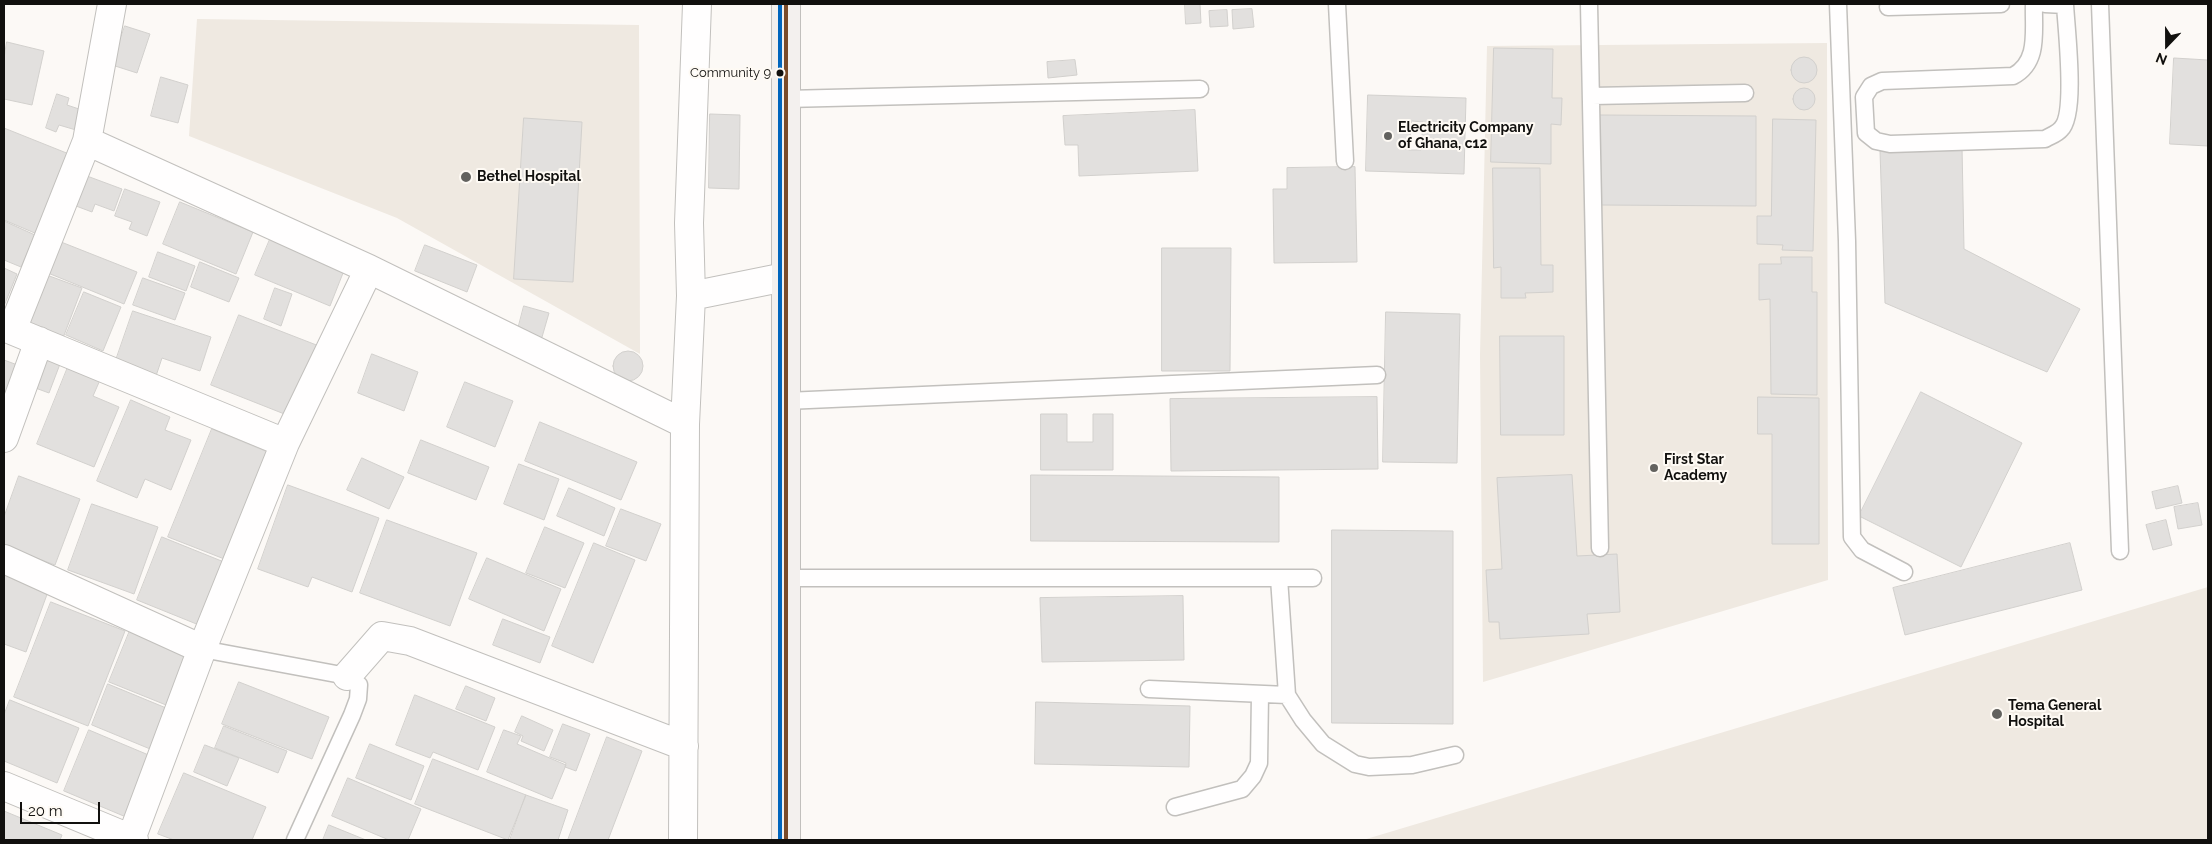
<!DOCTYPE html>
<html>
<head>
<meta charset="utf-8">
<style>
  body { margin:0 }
  #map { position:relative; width:2212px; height:844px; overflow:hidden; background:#fcf9f6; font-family:Raleway,sans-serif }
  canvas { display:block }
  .frame { position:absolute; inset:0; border:5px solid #11100e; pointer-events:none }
  .north { position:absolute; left:2142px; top:20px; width:50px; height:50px; -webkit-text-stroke:4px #fefaf4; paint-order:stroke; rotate:202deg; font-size:14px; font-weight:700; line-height:20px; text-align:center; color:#11100e }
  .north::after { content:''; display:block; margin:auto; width:18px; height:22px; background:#11100e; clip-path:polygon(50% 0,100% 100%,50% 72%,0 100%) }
  .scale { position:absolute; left:20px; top:802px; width:80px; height:22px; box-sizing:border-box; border:2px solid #11100e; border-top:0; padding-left:6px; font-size:15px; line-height:18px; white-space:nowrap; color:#11100e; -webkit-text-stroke:4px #fefaf4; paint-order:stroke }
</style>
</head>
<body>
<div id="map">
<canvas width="2212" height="844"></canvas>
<div class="frame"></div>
<div class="north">N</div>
<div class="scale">20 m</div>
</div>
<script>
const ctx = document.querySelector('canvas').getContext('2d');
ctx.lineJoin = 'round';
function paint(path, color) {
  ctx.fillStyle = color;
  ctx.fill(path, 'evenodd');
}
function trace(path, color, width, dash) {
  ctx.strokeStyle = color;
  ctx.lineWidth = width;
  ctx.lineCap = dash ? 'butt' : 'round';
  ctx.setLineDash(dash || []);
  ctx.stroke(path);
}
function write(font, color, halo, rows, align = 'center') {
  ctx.font = font + ' Raleway,sans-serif';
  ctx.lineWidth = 4;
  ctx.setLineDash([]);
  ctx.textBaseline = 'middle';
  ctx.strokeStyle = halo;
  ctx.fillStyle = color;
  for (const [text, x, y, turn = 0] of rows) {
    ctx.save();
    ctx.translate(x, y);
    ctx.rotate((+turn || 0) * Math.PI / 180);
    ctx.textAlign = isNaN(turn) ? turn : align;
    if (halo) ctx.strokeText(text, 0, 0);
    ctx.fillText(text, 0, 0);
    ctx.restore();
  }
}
const built = new Path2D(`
  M 197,19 L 639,25 L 640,354 L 397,218 L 189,136 Z
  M 1827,43 L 1828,580 L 1483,682 L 1480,355 L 1487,46 Z
  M 2208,587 L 2208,840 L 1363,840 Z`);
const building = new Path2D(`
  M 1185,4 L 1200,4 L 1201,23 L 1186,24 Z
  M 1252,9 L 1254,27 L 1233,29 L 1232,10 Z
  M 1227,10 L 1228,26 L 1210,27 L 1209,11 Z
  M 125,26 L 150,34 L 137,73 L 112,65 Z
  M 7,42 L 44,51 L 32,105 L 4,99 L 4,58 Z
  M 1494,48 L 1553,49 L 1552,98 L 1562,98 L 1561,125 L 1551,124 L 1551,164 L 1491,162 Z
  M1791 70a13 13 0 1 1 26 0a13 13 0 1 1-26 0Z
  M 2174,58 L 2208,60 L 2208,146 L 2170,144 Z
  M 1075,60 L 1077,75 L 1048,78 L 1047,62 Z
  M 161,77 L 188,85 L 178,123 L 151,116 Z
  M1793 99a11 11 0 1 1 22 0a11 11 0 1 1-22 0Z
  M 57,94 L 69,98 L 67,105 L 82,110 L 76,130 L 59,125 L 56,132 L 46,128 Z
  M 1368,95 L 1466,98 L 1464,174 L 1366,171 ZM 1412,121 L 1423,122 L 1421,150 L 1409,150 Z
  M 1195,110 L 1198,171 L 1079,176 L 1078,145 L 1065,145 L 1063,116 Z
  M 710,114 L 740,115 L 739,189 L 709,188 Z
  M 1599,115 L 1756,116 L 1756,206 L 1599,205 Z
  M 524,118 L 582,122 L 573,282 L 514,279 Z
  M 1773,119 L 1816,120 L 1813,251 L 1782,250 L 1783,245 L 1757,244 L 1757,216 L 1771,216 Z
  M 4,128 L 69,154 L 37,234 L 4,220 Z
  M 1962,146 L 1964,249 L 2080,309 L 2047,372 L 1885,303 L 1880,151 Z
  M 1355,167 L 1357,262 L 1274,263 L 1273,189 L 1287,189 L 1287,168 Z
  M 1493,168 L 1540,168 L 1541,265 L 1553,265 L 1553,292 L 1525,293 L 1526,298 L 1501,298 L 1501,267 L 1494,268 Z
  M 87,176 L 122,189 L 114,211 L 95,204 L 92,212 L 76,206 Z
  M 125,189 L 160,202 L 147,236 L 129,229 L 132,222 L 115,216 Z
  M 180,202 L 253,232 L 236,274 L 163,244 Z
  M 4,221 L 35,235 L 21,267 L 4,260 Z
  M 271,237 L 345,268 L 330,306 L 255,275 Z
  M 56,240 L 137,272 L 124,304 L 43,271 Z
  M 425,245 L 477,265 L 467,292 L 415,271 Z
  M 1162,248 L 1231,248 L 1230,371 L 1162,371 Z
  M 158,252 L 195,266 L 186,291 L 149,277 Z
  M 1781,257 L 1812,257 L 1812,292 L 1817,292 L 1817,395 L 1771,394 L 1770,299 L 1759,300 L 1759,264 L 1781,264 Z
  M 200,262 L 239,278 L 229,302 L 191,287 Z
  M 4,268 L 17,274 L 4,306 Z
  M 44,274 L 82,288 L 63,338 L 26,324 Z
  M 143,278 L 185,293 L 175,320 L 133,305 Z
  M 275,288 L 292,294 L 281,326 L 264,319 Z
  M 84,292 L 121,307 L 103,351 L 66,335 Z
  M 524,306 L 549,313 L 540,344 L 516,337 Z
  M 133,311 L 211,337 L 200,371 L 162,358 L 156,376 L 115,363 Z
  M 1386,312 L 1460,314 L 1457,463 L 1383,462 Z
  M 239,315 L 319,346 L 292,417 L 211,385 Z
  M 1500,336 L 1564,336 L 1564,435 L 1501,435 Z
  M613 366a15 15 0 1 1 30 0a15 15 0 1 1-30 0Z
  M 372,354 L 418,372 L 404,411 L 358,393 Z
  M 41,357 L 60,364 L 49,393 L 30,386 Z
  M 4,360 L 23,367 L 4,406 Z
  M 68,367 L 100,380 L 93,396 L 119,407 L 94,467 L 37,444 Z
  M 465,382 L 513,401 L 495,447 L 447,427 Z
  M 1921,392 L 2022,443 L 1961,567 L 1859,516 Z
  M 1377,397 L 1378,469 L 1171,471 L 1170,399 Z
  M 1758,397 L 1819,398 L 1819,544 L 1772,544 L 1772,434 L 1758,434 Z
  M 131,400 L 170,417 L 165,430 L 191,440 L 171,490 L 145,479 L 137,498 L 97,481 Z
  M 1041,414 L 1067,414 L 1067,442 L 1093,442 L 1093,414 L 1113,414 L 1113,470 L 1041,470 Z
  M 540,422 L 637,462 L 621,500 L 525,461 Z
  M 212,429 L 275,455 L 232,562 L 168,537 Z
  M 421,440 L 489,467 L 476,500 L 408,473 Z
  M 362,458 L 404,477 L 389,509 L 347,490 Z
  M 519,464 L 559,479 L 544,520 L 504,504 Z
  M 1031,475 L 1279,477 L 1279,542 L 1031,541 Z
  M 1572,475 L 1577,556 L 1617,554 L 1620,612 L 1587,614 L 1589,634 L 1500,639 L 1499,622 L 1489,622 L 1486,570 L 1502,569 L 1497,478 Z
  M 19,476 L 80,499 L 55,565 L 4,546 L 4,517 Z
  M 288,485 L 379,518 L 352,592 L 312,577 L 308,587 L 258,569 Z
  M 2178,486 L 2182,503 L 2156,509 L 2152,492 Z
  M 569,488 L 615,508 L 604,536 L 557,516 Z
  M 2198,503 L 2202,525 L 2178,529 L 2174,507 Z
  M 92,504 L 158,527 L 134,594 L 68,570 Z
  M 621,509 L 661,524 L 646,561 L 606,546 Z
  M 387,520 L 477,553 L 450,626 L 360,593 Z
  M 2166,520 L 2172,545 L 2153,550 L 2146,525 Z
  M 545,527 L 584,543 L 565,588 L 526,573 Z
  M 1332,530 L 1453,531 L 1453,724 L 1332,723 Z
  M 162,537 L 224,562 L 199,625 L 137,600 Z
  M 594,543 L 635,560 L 593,663 L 552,646 Z
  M 2070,543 L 2082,590 L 1905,635 L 1893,588 Z
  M 487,558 L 561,589 L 544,631 L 469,599 Z
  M 4,573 L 49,589 L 26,652 L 4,644 Z
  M 1183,596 L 1184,660 L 1042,662 L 1040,598 Z
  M 51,602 L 125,631 L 88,726 L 14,697 Z
  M 503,619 L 550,637 L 540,663 L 493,645 Z
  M 131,628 L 193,653 L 171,707 L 109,682 Z
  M 239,682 L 329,717 L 312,759 L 222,724 Z
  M 108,684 L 171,710 L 155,751 L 92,725 Z
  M 466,686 L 495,698 L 486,721 L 456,709 Z
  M 415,695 L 495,727 L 478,770 L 433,752 L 430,758 L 396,745 Z
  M 10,700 L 79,728 L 57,783 L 4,761 L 4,715 Z
  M 1036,702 L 1190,706 L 1189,767 L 1035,764 Z
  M 522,716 L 553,730 L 544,751 L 521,741 L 523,736 L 515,732 Z
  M 563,724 L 590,734 L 576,771 L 565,767 L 566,763 L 550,757 Z
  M 224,726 L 287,751 L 278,773 L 215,748 Z
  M 89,730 L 151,756 L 126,817 L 64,791 Z
  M 504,730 L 521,736 L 517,744 L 566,765 L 552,799 L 487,772 Z
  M 607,737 L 642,751 L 608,840 L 568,840 Z
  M 370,744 L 424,766 L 411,800 L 356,778 Z
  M 205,745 L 239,758 L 227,786 L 194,772 Z
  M 433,759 L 526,795 L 508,840 L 415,804 Z
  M 184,773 L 266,807 L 252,840 L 174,840 L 158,834 Z
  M 348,778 L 421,809 L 408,840 L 389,840 L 332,816 Z
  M 526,795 L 568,810 L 558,840 L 510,840 Z
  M 4,811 L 62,835 L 60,840 L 4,840 Z
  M 329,825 L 366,840 L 323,840 Z`);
const service = new Path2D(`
  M 1337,4 L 1345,161
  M 1589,4 L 1600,548
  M 1838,4 L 1847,241 L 1852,537 L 1862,550 L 1904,572
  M 2034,4 C 2033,30 2040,62 2013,76 L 1882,81 L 1871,86 L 1864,97 L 1866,133 L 1876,141 L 1890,144 L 2045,139 C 2050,136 2057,134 2061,129 C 2077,114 2066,27 2065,4
  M 2045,4 L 2065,5
  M 2100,4 L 2120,551
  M 1888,7 L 2001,4
  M 1592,96 L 1745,93
  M 786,99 L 1200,89
  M 786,401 L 1377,375
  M 786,578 L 1313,578
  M 1279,578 L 1287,695 L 1303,720 L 1323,744 L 1355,764 L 1369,767 L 1412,765 L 1455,755
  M 202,649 L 347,676 L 359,685 L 358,699 L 352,715 L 295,840
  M 1149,689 L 1287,695
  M 1175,807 L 1242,789 L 1253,776 L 1259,763 L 1260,694`);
const minor = new Path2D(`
  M 87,141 L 369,269 L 685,424
  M 691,296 L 689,223 L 697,4
  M 4,327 L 285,443
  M 12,330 L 87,141 L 112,4
  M 4,438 L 39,341
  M 4,559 L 202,649
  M 347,676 L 382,636 L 410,641 L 684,746
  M 4,786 L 134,840
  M 131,839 L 202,649 L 285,443 L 369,269
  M 683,840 L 685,424 L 691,296 L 785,277`);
const secondary = new Path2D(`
  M 786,4 L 786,840`);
const bus1 = new Path2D(`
  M 786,4 L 786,840`);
const bus2 = new Path2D(`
  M 780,4 L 780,840`);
const markers = [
  [780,73,4.5,"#11100e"],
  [1388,136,5,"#63625f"],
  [466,177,6,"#63625f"],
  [1654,468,5,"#63625f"],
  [1997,714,6,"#63625f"]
];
const busNames = [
  ["Community 9",771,73]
];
const poiNames = [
  ["Electricity Company",1398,128],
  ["of Ghana, c12",1398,144],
  ["Bethel Hospital",477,177],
  ["First Star",1664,460],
  ["Academy",1664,476],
  ["Tema General",2008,706],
  ["Hospital",2008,722]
];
paint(built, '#efe9e1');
paint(building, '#e2e0de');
trace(building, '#d2d0cd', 1);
trace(service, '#c2c0bd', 19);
trace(minor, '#c2c0bd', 30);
trace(secondary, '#c2c0bd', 30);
trace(service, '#fffefe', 16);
trace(minor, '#fffefe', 28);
trace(secondary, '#f3f0ee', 28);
trace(bus1, '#7a4b2a', 4);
trace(bus2, '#0065bd', 4);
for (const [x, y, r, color] of markers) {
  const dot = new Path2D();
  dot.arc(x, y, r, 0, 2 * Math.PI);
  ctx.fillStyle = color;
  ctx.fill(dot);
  trace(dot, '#fefaf4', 2);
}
write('13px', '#11100e', '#fefaf4', busNames, 'right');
write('bold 14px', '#11100e', '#fefaf4', poiNames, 'left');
</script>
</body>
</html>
